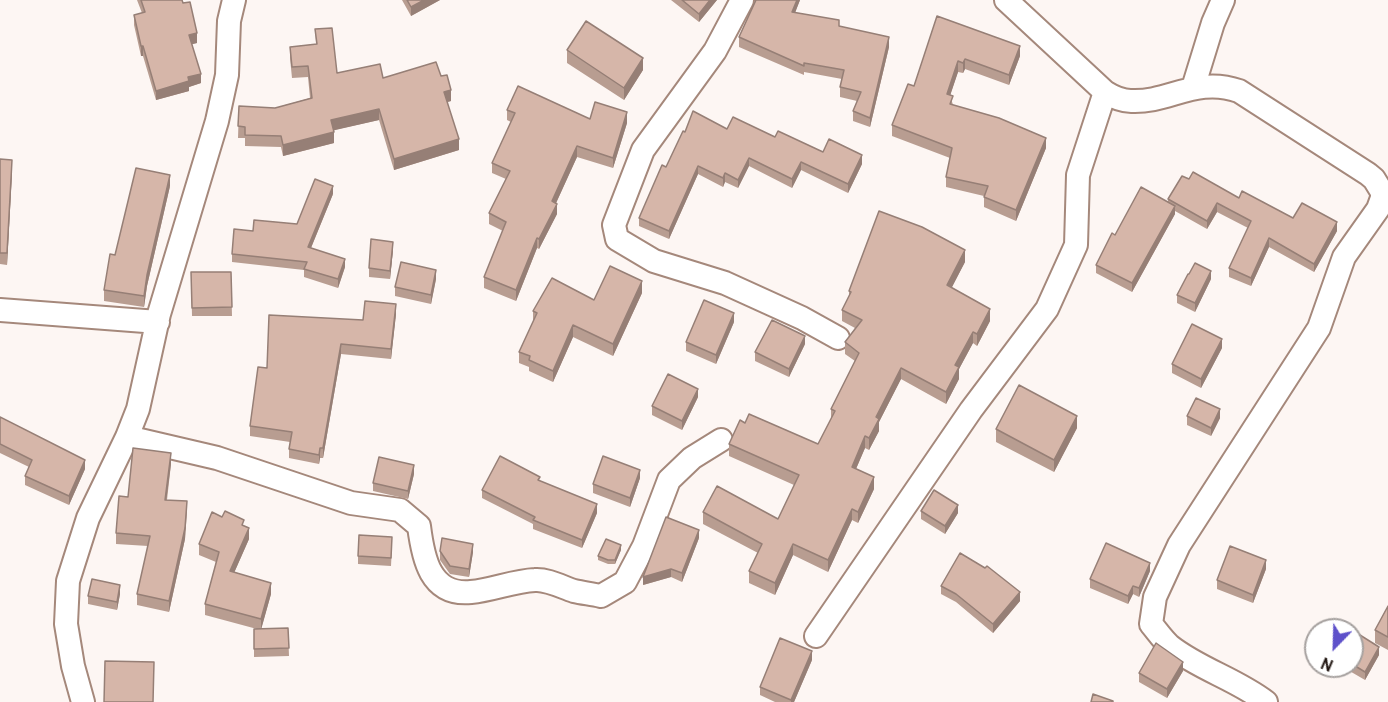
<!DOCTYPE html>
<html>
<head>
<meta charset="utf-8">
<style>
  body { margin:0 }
  #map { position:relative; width:1388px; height:702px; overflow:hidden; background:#fdf6f3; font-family:Overpass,sans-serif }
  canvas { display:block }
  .north { position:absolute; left:1304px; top:618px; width:60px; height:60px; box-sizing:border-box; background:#fff; border:2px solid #a6a19f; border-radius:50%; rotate:203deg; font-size:16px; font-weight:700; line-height:24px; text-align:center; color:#201510 }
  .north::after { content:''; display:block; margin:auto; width:21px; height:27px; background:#5e51ca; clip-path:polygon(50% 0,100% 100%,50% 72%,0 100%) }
</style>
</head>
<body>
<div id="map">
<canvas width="1388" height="702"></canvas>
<div class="north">N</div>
</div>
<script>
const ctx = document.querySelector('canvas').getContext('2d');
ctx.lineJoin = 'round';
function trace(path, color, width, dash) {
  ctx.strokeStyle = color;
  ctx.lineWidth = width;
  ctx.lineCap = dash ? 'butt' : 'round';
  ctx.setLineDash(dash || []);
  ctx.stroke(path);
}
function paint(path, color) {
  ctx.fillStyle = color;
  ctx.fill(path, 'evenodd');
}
const street = new Path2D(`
  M 742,0 L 715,51 L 643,150 L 614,225 L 617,239 L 654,261 L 725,283 L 802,318 L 838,338
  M 1006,0 L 1105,92 C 1113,97 1121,101 1131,101 C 1169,103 1196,76 1239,91 L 1368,174 L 1374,179 L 1382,192 L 1382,198 L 1378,209 L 1344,257 L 1319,328 L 1179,545 L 1155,597 L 1151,624 C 1157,631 1163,640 1170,646 C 1199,669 1236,679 1266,702
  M 1193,88 L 1213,23 L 1223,0
  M 0,310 L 158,322
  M 127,437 L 217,458 L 351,503 L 400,510 L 419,526 C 423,558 430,596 471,592 C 493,590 513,581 535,580 C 547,579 562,587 574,591 C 583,593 592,594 601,596 L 625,582 L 644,546 L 669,480 L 692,458 L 721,440
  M 816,636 L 971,410 L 1047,309 L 1076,245 L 1078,175 L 1105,92
  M 83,702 L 73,666 L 66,624 L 68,581 L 88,518 L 127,437 L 138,409 L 159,314 L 217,121 L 227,75 L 229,21 L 234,0`);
const wall = new Path2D(`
  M 137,0 L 182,0 L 197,43 L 192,44 L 201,83 L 189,87 L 189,91 L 156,100 L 143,56 L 141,56 L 134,25 L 134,15 L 142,13 Z
  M 402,0 L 440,0 L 411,16 Z
  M 671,0 L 717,0 L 699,22 Z
  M 756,0 L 800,0 L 795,12 L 839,26 L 889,47 L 870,127 L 853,121 L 853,111 L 857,101 L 840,97 L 840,87 L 842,79 L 804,72 L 804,75 L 739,47 L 739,37 Z
  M 937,16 L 1020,56 L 1009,85 L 965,69 L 963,73 L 958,72 L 950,95 L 953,105 L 1046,148 L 1016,221 L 984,207 L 984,196 L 946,187 L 946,177 L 950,158 L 892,136 L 892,125 L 914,86 Z
  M 315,29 L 337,73 L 383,78 L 441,76 L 451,101 L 447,102 L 459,150 L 394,170 L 379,120 L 334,130 L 334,143 L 283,156 L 281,147 L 245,146 L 245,138 L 238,138 L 239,106 L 275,108 L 310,98 L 308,77 L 292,78 L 290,58 L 290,47 L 316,44 Z
  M 567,50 L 643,70 L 624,100 L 567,63 Z
  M 507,110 L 627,123 L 613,168 L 577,157 L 556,203 L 557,214 L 539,249 L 537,248 L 516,301 L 484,288 L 484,277 L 503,231 L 489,224 L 489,213 L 506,179 L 492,173 L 492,163 L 511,122 L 507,120 Z
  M 727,129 L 775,137 L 862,164 L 848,193 L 801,170 L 792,188 L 749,166 L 738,188 L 725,182 L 723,187 L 698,174 L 669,239 L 639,226 L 639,218 L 666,167 Z
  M 0,159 L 12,172 L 7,265 L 0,264 Z
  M 1189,179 L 1293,218 L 1337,231 L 1314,272 L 1269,247 L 1251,286 L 1229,277 L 1229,268 L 1248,228 L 1217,212 L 1207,229 L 1175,211 L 1175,214 L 1132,292 L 1096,273 L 1096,265 L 1115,235 L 1168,202 L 1168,199 Z
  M 170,186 L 147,286 L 144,307 L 104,301 L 104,290 L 115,255 Z
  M 333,194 L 311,248 L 345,267 L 338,288 L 304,277 L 304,270 L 232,262 L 232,254 L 253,231 L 297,224 Z
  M 393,250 L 390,279 L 369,277 L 369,268 Z
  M 965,262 L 951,288 L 990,321 L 977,346 L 973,343 L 959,369 L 959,379 L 946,404 L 901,379 L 879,422 L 879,431 L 869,450 L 865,448 L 856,469 L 874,489 L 858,523 L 852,520 L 828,572 L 793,555 L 775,595 L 749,583 L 749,571 L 758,553 L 703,524 L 703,512 L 778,519 L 794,485 L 729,456 L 729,444 L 745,423 L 818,444 L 831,419 L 831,409 L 855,361 L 845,354 L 845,342 L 855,328 L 842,321 L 842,310 L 849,296 L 849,291 Z
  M 191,272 L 231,272 L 232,316 L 192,316 Z
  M 436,279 L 431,304 L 395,296 L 395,287 Z
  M 1211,279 L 1195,312 L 1177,303 L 1177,295 Z
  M 642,293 L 613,356 L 573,337 L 553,382 L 529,371 L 529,367 L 519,363 L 519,352 L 533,322 L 533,311 L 594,300 Z
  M 396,314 L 391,359 L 341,354 L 323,458 L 320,458 L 319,464 L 289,458 L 289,449 L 290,442 L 250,436 L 250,426 L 267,368 L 363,320 Z
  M 734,322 L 716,364 L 686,351 L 686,342 Z
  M 805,344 L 789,377 L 755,361 L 755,352 Z
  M 1222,348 L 1201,388 L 1172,373 L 1172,364 Z
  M 698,397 L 682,430 L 652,415 L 652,406 Z
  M 1187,416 L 1220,418 L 1211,436 L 1187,425 Z
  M 0,417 L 85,469 L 69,505 L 25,485 L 25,476 L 29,467 L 0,453 Z
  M 1077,428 L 1054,472 L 996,442 L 996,429 Z
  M 171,464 L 167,500 L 187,512 L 185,539 L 169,612 L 137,605 L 137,594 L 148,546 L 116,544 L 116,533 L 128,497 Z
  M 414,474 L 408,499 L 373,491 L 373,483 Z
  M 640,478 L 630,507 L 593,493 L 593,484 Z
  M 540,481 L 597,513 L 582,548 L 533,529 L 533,524 L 482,498 L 482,490 Z
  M 921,511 L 958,513 L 945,534 L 921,519 Z
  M 244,526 L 249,539 L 234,573 L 271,594 L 261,629 L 288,628 L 289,656 L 254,657 L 254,629 L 257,629 L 205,615 L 205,604 L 216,562 L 199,555 L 199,544 Z
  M 699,538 L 682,582 L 671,577 L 643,585 Z
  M 392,546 L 391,566 L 358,564 L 358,556 Z
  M 621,550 L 615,564 L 608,564 L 598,560 L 598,556 Z
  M 440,551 L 473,552 L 469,577 L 450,574 L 440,560 Z
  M 1266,569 L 1253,603 L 1217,589 L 1217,580 Z
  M 1150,571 L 1139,597 L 1133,594 L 1128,604 L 1090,588 L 1090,579 Z
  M 941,586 L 1020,601 L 993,633 L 956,602 L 941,594 Z
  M 120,594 L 117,610 L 88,604 L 88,596 Z
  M 1388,606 L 1388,650 L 1375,643 L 1375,630 Z
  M 1352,630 L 1379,655 L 1365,680 L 1341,666 L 1352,666 Z
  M 812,660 L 794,702 L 775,702 L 760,695 L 760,687 Z
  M 1183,671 L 1167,698 L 1139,682 L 1139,673 Z`);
const shadedWall = new Path2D(`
  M 424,0 L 440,0 L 411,16 L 411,7 Z
  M 710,0 L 717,0 L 699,22 L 699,14 Z
  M 797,0 L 800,0 L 792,21 L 792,12 Z
  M 197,33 L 197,43 L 189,45 L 189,35 Z
  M 889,37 L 889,47 L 870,127 L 870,118 Z
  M 141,46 L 143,46 L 143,56 L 141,56 Z
  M 1020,46 L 1020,56 L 1009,85 L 1009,75 Z
  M 643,58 L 643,70 L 624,100 L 624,88 Z
  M 965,59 L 965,69 L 963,73 L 963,63 Z
  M 958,61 L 958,72 L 947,105 L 947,94 Z
  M 201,74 L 201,83 L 189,87 L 189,91 L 156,100 L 156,91 L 188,77 Z
  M 451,90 L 451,101 L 444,103 L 444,92 Z
  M 379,109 L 379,120 L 331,131 L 331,120 Z
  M 627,112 L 627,123 L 613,168 L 613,158 Z
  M 334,132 L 334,143 L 283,156 L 283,145 Z
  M 1046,138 L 1046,148 L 1016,221 L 1016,210 Z
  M 459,139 L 459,150 L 394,170 L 394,159 Z
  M 577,146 L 577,157 L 552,212 L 552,201 Z
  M 862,155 L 862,164 L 848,193 L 848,184 Z
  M 749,158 L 749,166 L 738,188 L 738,180 Z
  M 12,160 L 12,172 L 7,265 L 7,253 Z
  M 801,162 L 801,170 L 792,188 L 792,179 Z
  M 698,166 L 698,174 L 669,239 L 669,231 Z
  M 725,173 L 725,182 L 723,187 L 723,178 Z
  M 170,175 L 170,186 L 147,286 L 144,307 L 144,296 L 147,275 Z
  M 333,186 L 333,194 L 308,255 L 308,247 Z
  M 1217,203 L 1217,212 L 1207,229 L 1207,221 Z
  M 557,204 L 557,214 L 539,249 L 539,239 Z
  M 1175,206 L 1175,214 L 1132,292 L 1132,283 Z
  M 1337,222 L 1337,231 L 1314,272 L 1314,264 Z
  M 537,238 L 537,248 L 516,301 L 516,290 Z
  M 1269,238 L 1269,247 L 1251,286 L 1251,278 Z
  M 393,242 L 393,250 L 390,279 L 390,271 Z
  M 965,250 L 965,262 L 947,297 L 947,285 Z
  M 345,259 L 345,267 L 338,288 L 338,279 Z
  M 436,270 L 436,279 L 431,304 L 431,295 Z
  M 1211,271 L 1211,279 L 1195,312 L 1195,303 Z
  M 642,281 L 642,293 L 613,356 L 613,344 Z
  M 396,304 L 396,314 L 391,359 L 391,349 Z
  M 990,309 L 990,321 L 977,346 L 977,334 Z
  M 734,313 L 734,322 L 716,364 L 716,355 Z
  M 573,325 L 573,337 L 553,382 L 553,371 Z
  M 973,332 L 973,343 L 959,369 L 959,379 L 946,404 L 946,392 L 955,365 Z
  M 805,336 L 805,344 L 789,377 L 789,369 Z
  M 1222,339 L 1222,348 L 1201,388 L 1201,379 Z
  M 341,344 L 341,354 L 323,458 L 323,448 Z
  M 901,368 L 901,379 L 879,422 L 879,431 L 869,450 L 869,438 L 876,417 Z
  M 698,389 L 698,397 L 682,430 L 682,421 Z
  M 1220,409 L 1220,418 L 1211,436 L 1211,428 Z
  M 1077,416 L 1077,428 L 1054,472 L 1054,460 Z
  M 865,436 L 865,448 L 852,478 L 852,467 Z
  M 320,448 L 320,458 L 319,464 L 319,455 Z
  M 171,453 L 171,464 L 165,510 L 165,500 Z
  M 85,460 L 85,469 L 69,505 L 69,496 Z
  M 414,465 L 414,474 L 408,499 L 408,491 Z
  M 640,470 L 640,478 L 630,507 L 630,498 Z
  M 874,477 L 874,489 L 858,523 L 858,512 Z
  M 187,501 L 185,539 L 169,612 L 169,601 Z
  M 597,504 L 597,513 L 582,548 L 582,540 Z
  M 958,505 L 958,513 L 945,534 L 945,526 Z
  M 852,509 L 852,520 L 828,572 L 828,560 Z
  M 249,528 L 249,539 L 230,582 L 230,571 Z
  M 699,530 L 699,538 L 682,582 L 682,573 Z
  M 473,544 L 473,552 L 469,577 L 469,569 Z
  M 793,544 L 793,555 L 775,595 L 775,583 Z
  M 621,545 L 621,550 L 615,564 L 615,560 Z
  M 1266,560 L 1266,569 L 1253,603 L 1253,595 Z
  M 1150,563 L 1150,571 L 1139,597 L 1139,588 Z
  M 671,569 L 671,577 L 643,585 L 643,577 Z
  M 271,583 L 271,594 L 261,630 L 261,619 Z
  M 120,585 L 120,594 L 117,610 L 117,602 Z
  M 1133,586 L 1133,594 L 1128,604 L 1128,596 Z
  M 1020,592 L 1020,601 L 993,633 L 993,624 Z
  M 1379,647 L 1379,655 L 1365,680 L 1365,672 Z
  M 812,651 L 812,660 L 794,702 L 791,702 L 791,700 Z
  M 1183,662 L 1183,671 L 1167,698 L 1167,689 Z`);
const building = new Path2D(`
  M 141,0 L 182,0 L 183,3 L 190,2 L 197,33 L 189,35 L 201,74 L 188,77 L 189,81 L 156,91 L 143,46 L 141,46 L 134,15 L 145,12 Z
  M 407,0 L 424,0 L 411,7 Z
  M 682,0 L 710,0 L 699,14 Z
  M 756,0 L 797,0 L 792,12 L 839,20 L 839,26 L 889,37 L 870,118 L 853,111 L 861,92 L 840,87 L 844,70 L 804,63 L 804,66 L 739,37 Z
  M 937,16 L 1020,46 L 1009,75 L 965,59 L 963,63 L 958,61 L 947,94 L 953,96 L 950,104 L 999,118 L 1046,138 L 1016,210 L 984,197 L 988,186 L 946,177 L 952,148 L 892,125 L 908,84 L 914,86 Z
  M 586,21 L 643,58 L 624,88 L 567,50 Z
  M 332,28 L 337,73 L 380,64 L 383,78 L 436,62 L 441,76 L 447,75 L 451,90 L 444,92 L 459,139 L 394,159 L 379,109 L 331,120 L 334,132 L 283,145 L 281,136 L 245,135 L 245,127 L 238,126 L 239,106 L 275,108 L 312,98 L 308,66 L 292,67 L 290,47 L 317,44 L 315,29 Z
  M 518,86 L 590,119 L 595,102 L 627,112 L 613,158 L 577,146 L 552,201 L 557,204 L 539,239 L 537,238 L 516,290 L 484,277 L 506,222 L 489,213 L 510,171 L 492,163 L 515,113 L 507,110 Z
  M 693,111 L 727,129 L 733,117 L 775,137 L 778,131 L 823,152 L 829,139 L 862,155 L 848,184 L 801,162 L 792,179 L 749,158 L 738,180 L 725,173 L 723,178 L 698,166 L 669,231 L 639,218 L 662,165 L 666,167 L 683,131 L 685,132 Z
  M 0,159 L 12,160 L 7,253 L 0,253 Z
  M 136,168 L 170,175 L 147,275 L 144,296 L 104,290 L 110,254 L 115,255 Z
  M 1193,172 L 1239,198 L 1242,191 L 1293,218 L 1302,203 L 1337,222 L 1314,264 L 1269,238 L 1251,278 L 1229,268 L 1251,221 L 1217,203 L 1207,221 L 1168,199 L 1182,176 L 1189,179 Z
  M 315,179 L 333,186 L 308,247 L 345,259 L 338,279 L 304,269 L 307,262 L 232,254 L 234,229 L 253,231 L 254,220 L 297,224 Z
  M 1141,187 L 1175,206 L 1132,283 L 1096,265 L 1112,233 L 1115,235 Z
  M 879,211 L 922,227 L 965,250 L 947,285 L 990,309 L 977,334 L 973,332 L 955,365 L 959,367 L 946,392 L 901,368 L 876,417 L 879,419 L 869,438 L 865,436 L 852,467 L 874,477 L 858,512 L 852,509 L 828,560 L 793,544 L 775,583 L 749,571 L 762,544 L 703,512 L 717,486 L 778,519 L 799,475 L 729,444 L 740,420 L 745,423 L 749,414 L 818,444 L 835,411 L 831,409 L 859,353 L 845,342 L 862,320 L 842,310 L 851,292 L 849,291 Z
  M 371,239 L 393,242 L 390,271 L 369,268 Z
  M 401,262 L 436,270 L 431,295 L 395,287 Z
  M 1195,263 L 1211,271 L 1195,303 L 1177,295 L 1188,274 L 1189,274 Z
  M 610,266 L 642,281 L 613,344 L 573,325 L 553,371 L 529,360 L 530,356 L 519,352 L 537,313 L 533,311 L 552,278 L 594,300 Z
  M 191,272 L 231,272 L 232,307 L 192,308 Z
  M 704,300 L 734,313 L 716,355 L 686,342 Z
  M 365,301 L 396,304 L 391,349 L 341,344 L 323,448 L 320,448 L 319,455 L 289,449 L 292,432 L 250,426 L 258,367 L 267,368 L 269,315 L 363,320 Z
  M 772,320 L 805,336 L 789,369 L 755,352 Z
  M 1192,324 L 1222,339 L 1201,379 L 1172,364 Z
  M 668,374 L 698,389 L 682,421 L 652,406 Z
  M 1019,385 L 1077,416 L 1054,460 L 996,429 Z
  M 1196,398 L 1220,409 L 1211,428 L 1187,416 Z
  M 0,417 L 85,460 L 69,496 L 25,476 L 32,460 L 0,444 Z
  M 133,448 L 171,453 L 165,500 L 187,501 L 185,528 L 169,601 L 137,594 L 150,536 L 116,533 L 119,496 L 128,497 Z
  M 500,456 L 540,477 L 538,480 L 597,504 L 582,540 L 533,520 L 535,517 L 482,490 Z
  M 603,456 L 640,470 L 630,498 L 593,484 Z
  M 379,457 L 414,465 L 408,491 L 373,483 Z
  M 934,490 L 958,505 L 945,526 L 921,511 Z
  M 225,511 L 244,520 L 242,525 L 249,528 L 230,571 L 271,583 L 261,619 L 205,604 L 219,552 L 199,544 L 212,512 L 222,517 Z
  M 666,517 L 699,530 L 682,573 L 671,569 L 643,577 Z
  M 359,535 L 392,537 L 391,558 L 358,556 Z
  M 442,538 L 473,544 L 469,569 L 450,566 L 440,551 Z
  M 606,539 L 621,545 L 615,560 L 608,560 L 598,556 Z
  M 1106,543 L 1150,563 L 1139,588 L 1133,586 L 1128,596 L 1090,579 Z
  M 1230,546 L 1266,560 L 1253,595 L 1217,580 Z
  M 960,553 L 985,568 L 987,566 L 1020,592 L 993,624 L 956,594 L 941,586 Z
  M 92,579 L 120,585 L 117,602 L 88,596 Z
  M 1388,606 L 1388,637 L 1375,630 Z
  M 288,628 L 289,648 L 254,649 L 254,629 Z
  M 1352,630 L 1379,647 L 1365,672 L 1352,664 Z
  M 780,638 L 812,651 L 791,700 L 760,687 Z
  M 1156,643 L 1183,662 L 1167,689 L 1139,673 Z
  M 105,661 L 154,662 L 153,702 L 104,702 Z
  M 1093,694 L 1113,701 L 1113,702 L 1091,702 Z`);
trace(street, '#a5887b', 26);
trace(street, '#fff', 22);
paint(wall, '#b89d91');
paint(shadedWall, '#967f76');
paint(building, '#d6b6a9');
trace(building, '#967f76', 1.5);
</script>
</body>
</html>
